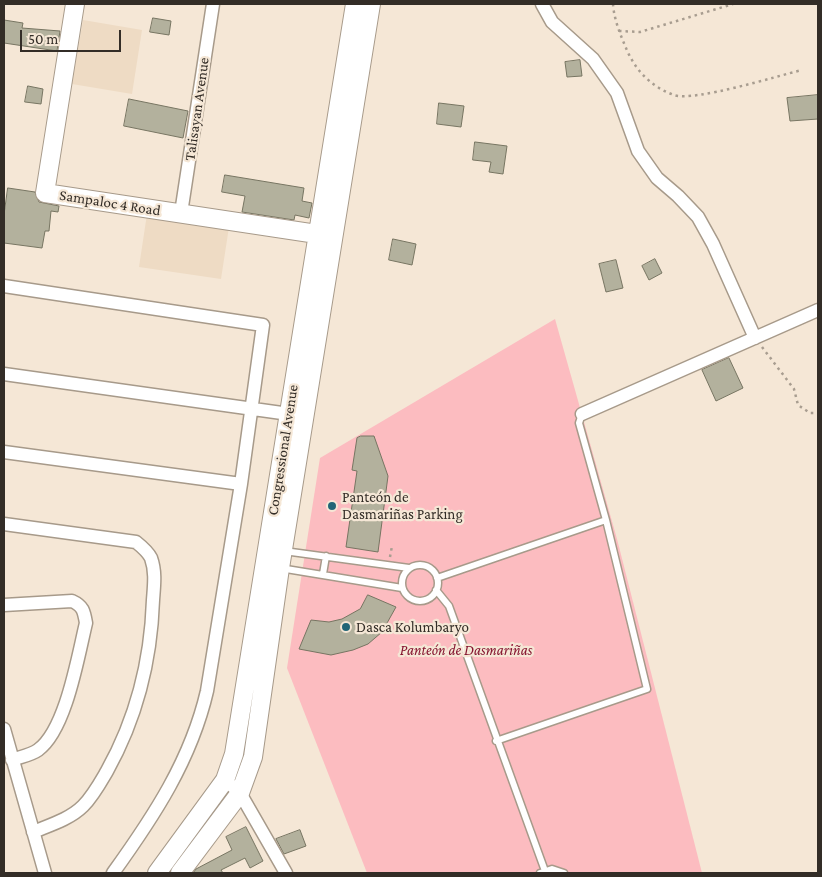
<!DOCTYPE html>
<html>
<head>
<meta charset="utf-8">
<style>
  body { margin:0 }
  #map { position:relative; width:822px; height:877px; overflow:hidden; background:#f5e7d6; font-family:"Crimson Pro",serif }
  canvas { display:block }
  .frame { position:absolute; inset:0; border:5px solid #332d27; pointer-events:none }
  .scale { position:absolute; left:20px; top:30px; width:101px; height:22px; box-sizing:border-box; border:2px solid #332d27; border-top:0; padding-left:6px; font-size:15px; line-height:18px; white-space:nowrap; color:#332d27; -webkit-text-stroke:4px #f5e7d6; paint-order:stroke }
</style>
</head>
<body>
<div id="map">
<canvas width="822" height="877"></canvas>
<div class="frame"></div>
<div class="scale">50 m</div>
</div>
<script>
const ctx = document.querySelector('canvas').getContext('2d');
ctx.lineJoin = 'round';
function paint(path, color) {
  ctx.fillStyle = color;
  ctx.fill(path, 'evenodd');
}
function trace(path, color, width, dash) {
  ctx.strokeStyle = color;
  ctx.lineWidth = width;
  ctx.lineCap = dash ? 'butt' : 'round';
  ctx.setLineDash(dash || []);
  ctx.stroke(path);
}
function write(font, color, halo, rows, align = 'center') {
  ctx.font = font + ' "Crimson Pro",serif';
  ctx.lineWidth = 4.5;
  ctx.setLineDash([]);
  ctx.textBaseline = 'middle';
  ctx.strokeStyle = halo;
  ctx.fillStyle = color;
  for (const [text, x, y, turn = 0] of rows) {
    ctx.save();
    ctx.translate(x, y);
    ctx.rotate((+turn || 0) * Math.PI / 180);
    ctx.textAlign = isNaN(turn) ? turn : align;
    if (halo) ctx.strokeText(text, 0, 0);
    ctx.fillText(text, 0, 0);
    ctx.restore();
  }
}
const built = new Path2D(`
  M 83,20 L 142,30 L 132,94 L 72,84 Z
  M 147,214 L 229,227 L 221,279 L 139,267 Z`);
const green = new Path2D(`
  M 555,319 L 617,539 L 702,873 L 367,873 L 287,668 L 320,458 Z`);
const building = new Path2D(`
  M 153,18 L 171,21 L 169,35 L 150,32 Z
  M 4,20 L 23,23 L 22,28 L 60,31 L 57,51 L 4,43 Z
  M 580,60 L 582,76 L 567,77 L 565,62 Z
  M 28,86 L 43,89 L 41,104 L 25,102 Z
  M 818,95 L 818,119 L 790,121 L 787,98 Z
  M 129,99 L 188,111 L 183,138 L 124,126 Z
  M 439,103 L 464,106 L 461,127 L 437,124 Z
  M 475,142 L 507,146 L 503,174 L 489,172 L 491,162 L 473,160 Z
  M 225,175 L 304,188 L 302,201 L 312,203 L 309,218 L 295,215 L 294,220 L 242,212 L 245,196 L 222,192 Z
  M 8,188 L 35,192 L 39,202 L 59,206 L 58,212 L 51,211 L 49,231 L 45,231 L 42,248 L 4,243 L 4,215 Z
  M 393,239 L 416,244 L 412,265 L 389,260 Z
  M 655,259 L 662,273 L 649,280 L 642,266 Z
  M 616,260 L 623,288 L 606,292 L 599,264 Z
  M 729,358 L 743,388 L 716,401 L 702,370 Z
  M 361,436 L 374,436 L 388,476 L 378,552 L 346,547 L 357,471 L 352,470 L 357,438 Z
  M 368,595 L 396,607 L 382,632 L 368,644 L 353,650 L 331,655 L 299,649 L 311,620 L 329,622 L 342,619 L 360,609 Z
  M 246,827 L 263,861 L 250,868 L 245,858 L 221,870 L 223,873 L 193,873 L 196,869 L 232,850 L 226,837 Z
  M 300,830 L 306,846 L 284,854 L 276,839 Z`);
const path = new Path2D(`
  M 613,4 C 614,19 620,34 626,48 C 635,70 651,87 674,95 C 694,102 777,76 802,70
  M 619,31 L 640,32 L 733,4
  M 762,347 L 794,389 L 798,405 L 810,413 L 818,413
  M 390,557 L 392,546`);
const lane = new Path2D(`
  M 284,551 L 409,568
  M402 583a18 18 0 1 1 36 0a18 18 0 1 1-36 0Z
  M 280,568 L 402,588
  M 323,574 L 326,556
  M 437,578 L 606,520
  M 436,590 L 449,606 L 545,871
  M 496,741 L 647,689 L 606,520 L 579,423 L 582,414
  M 540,873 L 552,869 L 564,873`);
const street = new Path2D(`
  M 542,4 L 552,22 L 593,59 L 617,93 L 638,151 L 657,178 L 678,196 L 698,217 L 713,244 L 755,338
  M 181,213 L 213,4
  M 4,286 L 263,325 L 241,484 L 207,691 C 191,760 154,816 113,873
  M 4,374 L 289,414
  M 582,414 L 818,310
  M 4,452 L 241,484
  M 4,524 L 136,542 C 141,546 148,552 151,558 C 156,572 154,586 153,600 C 151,660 136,719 107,771 C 100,783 93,796 83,806 C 70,819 50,825 33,832
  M 4,605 L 72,601 C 83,606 84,611 86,623 C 78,656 66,730 38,750 C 31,755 20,757 12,760
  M 4,729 L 45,873
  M 225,780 L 240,793 L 286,873`);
const secondary = new Path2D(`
  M 75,4 L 45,193 L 330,236
  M 157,873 L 225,780 L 234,754 L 355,4
  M 180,873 L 240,793 L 253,757 L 280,568 L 371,4`);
const markers = [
  [332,506,5,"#216577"],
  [346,627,5,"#216577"]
];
const streetNames = [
  ["Talisayan Avenue",197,109,-82],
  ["Sampaloc 4 Road",110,203,9],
  ["Congressional Avenue",283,450,-81]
];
const poiNames = [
  ["Panteón de",342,497],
  ["Dasmariñas Parking",342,514],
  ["Dasca Kolumbaryo",356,627]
];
const parkNames = [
  ["Panteón de Dasmariñas",466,650]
];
paint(built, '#eedbc4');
paint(green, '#fcbcc0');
paint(building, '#b3b19d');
trace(building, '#777562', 1);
trace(lane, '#a79a8a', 9);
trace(street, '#a79a8a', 15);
trace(secondary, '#a79a8a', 20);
trace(path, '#a89d90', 2.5, [2.5, 4]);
trace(lane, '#fff', 6);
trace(street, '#fff', 12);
trace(secondary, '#fff', 18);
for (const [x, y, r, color] of markers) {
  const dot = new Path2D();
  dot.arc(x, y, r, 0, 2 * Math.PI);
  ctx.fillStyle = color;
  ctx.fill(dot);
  trace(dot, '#f5e7d6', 2);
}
write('15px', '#332d27', '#f5e7d6', streetNames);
write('15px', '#332d27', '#f5e7d6', poiNames, 'left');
write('italic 15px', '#85142f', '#f5e7d6', parkNames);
</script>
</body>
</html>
